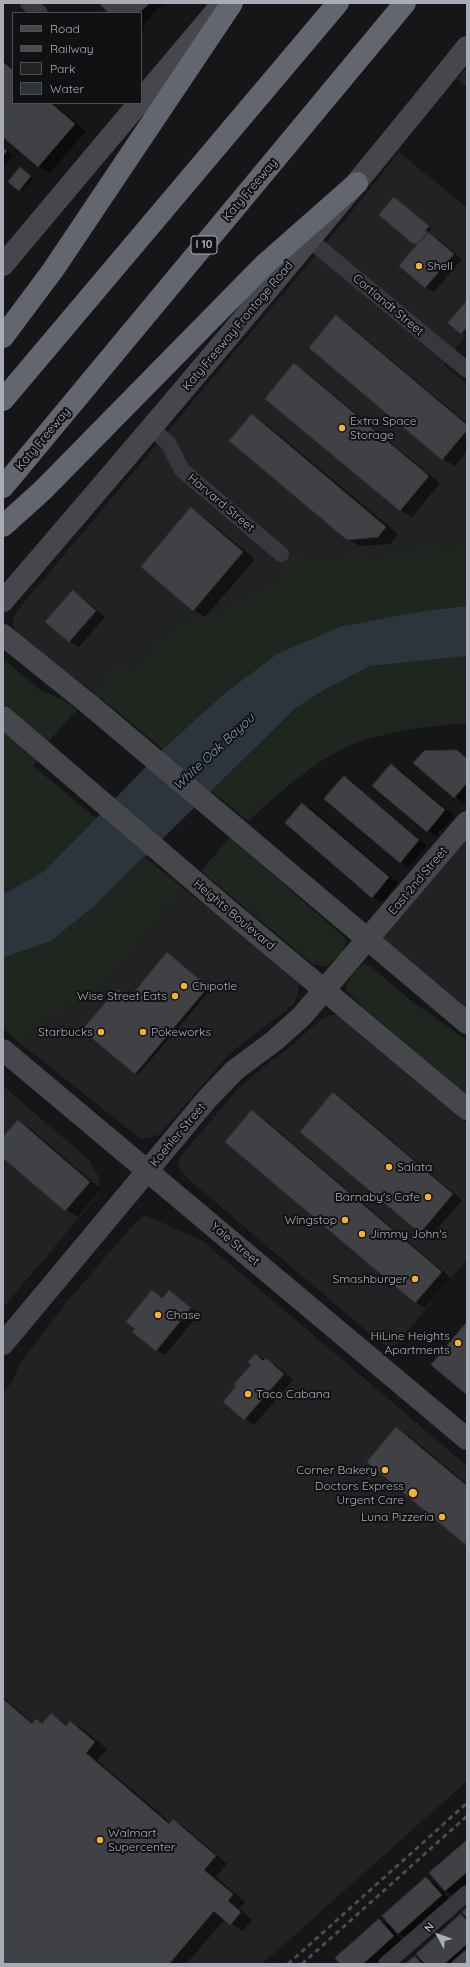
<!DOCTYPE html>
<html>
<head>
<meta charset="utf-8">
<style>
  body { margin:0 }
  #map { position:relative; width:470px; height:1967px; overflow:hidden; background:#161618; font-family:Quicksand,sans-serif }
  canvas { display:block }
  .frame { position:absolute; inset:0; border:4px solid #a8adb8; pointer-events:none }
  .legend { position:absolute; left:12px; top:12px; width:130px; height:92px; box-sizing:border-box; background:#111113; border:1px solid #4d4f55; margin:0; padding:5px 7px; list-style:none; font-size:12px; color:#a8adb8 }
  .legend li { display:flex; align-items:center; gap:8px; height:20px }
  .legend b { width:20px; border:1px solid #4d4f55 }
  .north { position:absolute; left:418px; top:1915px; width:40px; height:40px; -webkit-text-stroke:3px #111113; paint-order:stroke; rotate:311deg; font-size:11px; font-weight:700; line-height:16px; text-align:center; color:#a8adb8 }
  .north::after { content:''; display:block; margin:auto; width:14px; height:18px; background:#a8adb8; clip-path:polygon(50% 0,100% 100%,50% 72%,0 100%) }
</style>
</head>
<body>
<div id="map">
<canvas width="470" height="1967"></canvas>
<div class="frame"></div>
<ul class="legend">
<li><b style="height:5px;background:#45474d"></b>Road</li>
<li><b style="height:5px;background:#4a4c52"></b>Railway</li>
<li><b style="height:11px;background:#1e261f"></b>Park</li>
<li><b style="height:11px;background:#2c353c"></b>Water</li>
</ul>
<div class="north">N</div>
</div>
<script>
const ctx = document.querySelector('canvas').getContext('2d');
ctx.lineJoin = 'round';
function paint(path, color) {
  ctx.fillStyle = color;
  ctx.fill(path, 'evenodd');
}
function trace(path, color, width, dash) {
  ctx.strokeStyle = color;
  ctx.lineWidth = width;
  ctx.lineCap = dash ? 'butt' : 'round';
  ctx.setLineDash(dash || []);
  ctx.stroke(path);
}
function write(font, color, halo, rows, align = 'center') {
  ctx.font = font + ' Quicksand,sans-serif';
  ctx.lineWidth = 4;
  ctx.setLineDash([]);
  ctx.textBaseline = 'middle';
  ctx.strokeStyle = halo;
  ctx.fillStyle = color;
  for (const [text, x, y, turn = 0] of rows) {
    ctx.save();
    ctx.translate(x, y);
    ctx.rotate((+turn || 0) * Math.PI / 180);
    ctx.textAlign = isNaN(turn) ? turn : align;
    if (halo) ctx.strokeText(text, 0, 0);
    ctx.fillText(text, 0, 0);
    ctx.restore();
  }
}
const built = new Path2D(`
  M 467,67 L 467,87 L 457,79 Z
  M 399,152 L 467,208 L 467,333 L 444,365 L 467,384 L 467,543 L 308,560 L 296,551 L 273,578 L 238,603 L 194,620 L 183,612 L 131,667 L 112,668 L 92,691 L 19,636 L 14,627 L 13,620 L 17,611 L 345,220 Z
  M 467,835 L 467,1011 L 384,940 L 384,935 Z
  M 184,889 L 287,969 L 298,981 L 298,995 L 294,1004 L 228,1055 L 159,1135 L 141,1139 L 21,1044 L 42,1020 L 59,1011 L 62,1017 L 66,1005 L 82,1011 Z
  M 329,1015 L 338,1015 L 345,1018 L 467,1123 L 467,1259 L 397,1344 L 391,1347 L 382,1344 L 187,1178 L 178,1167 L 180,1157 L 237,1090 L 272,1060 L 287,1050 L 321,1019 Z
  M 3,1086 L 88,1159 L 99,1177 L 99,1194 L 3,1308 Z
  M 145,1215 L 204,1242 L 467,1466 L 467,1781 L 262,1964 L 3,1964 L 3,1393 L 13,1381 L 19,1365 L 69,1299 L 136,1222 Z`);
const green = new Path2D(`
  M 467,543 L 467,606 L 423,611 L 342,626 L 277,654 L 225,693 L 163,749 L 92,691 L 112,668 L 132,667 L 183,612 L 194,620 L 238,603 L 273,578 L 296,551 L 308,560 Z
  M 467,656 L 467,723 C 435,726 402,729 371,738 C 323,752 285,788 248,821 L 212,791 L 297,707 L 326,689 L 370,666 Z
  M 3,659 L 39,689 L 65,701 L 77,710 L 47,743 L 3,704 Z
  M 3,731 L 38,760 L 33,766 L 96,818 L 45,872 L 3,894 Z
  M 230,837 L 345,938 C 348,950 334,961 325,967 L 313,964 L 201,871 Z
  M 145,857 L 184,889 L 82,1011 L 66,1006 L 62,1018 L 58,1011 L 42,1020 L 21,1044 L 3,1028 L 3,958 L 51,941 L 93,907 Z
  M 364,964 L 370,966 L 414,1003 L 467,1040 L 467,1095 L 362,1006 L 347,991 L 346,986 C 350,977 355,969 364,964 Z`);
const water = new Path2D(`
  M 467,606 L 467,656 L 370,666 L 326,689 L 297,707 L 93,907 L 51,941 L 3,958 L 3,894 L 45,871 L 163,749 L 225,693 L 277,654 L 342,626 L 423,611 Z`);
const shadow = new Path2D(`
  M 101,3 L 166,3 L 153,13 L 142,26 L 145,29 L 141,34 L 141,13 L 111,13 Z
  M 3,59 L 13,68 L 13,103 L 53,103 L 86,131 L 50,173 L 38,166 L 3,135 Z
  M 3,147 L 13,155 L 3,166 Z
  M 23,170 L 33,179 L 22,191 L 20,190 Z
  M 397,200 L 431,229 L 428,233 L 438,239 L 462,259 L 434,292 L 425,287 L 417,245 L 380,215 Z
  M 467,303 L 467,336 L 462,333 Z
  M 336,317 L 348,324 L 467,423 L 467,451 L 455,466 L 443,459 Z
  M 294,365 L 306,372 L 440,483 L 412,517 L 400,510 Z
  M 252,415 L 264,422 L 398,534 L 390,544 L 360,546 L 348,539 Z
  M 191,509 L 203,516 L 255,559 L 205,617 L 193,610 Z
  M 73,591 L 82,597 L 105,617 L 79,647 L 70,642 L 47,622 Z
  M 456,751 L 467,758 L 467,799 L 464,803 L 455,797 L 415,763 Z
  M 391,765 L 401,771 L 454,816 L 436,836 L 427,831 Z
  M 344,777 L 353,783 L 427,846 L 409,867 L 400,862 Z
  M 302,804 L 312,809 L 398,883 L 382,902 L 372,897 Z
  M 170,955 L 211,989 L 138,1075 L 84,1030 L 129,999 Z
  M 333,1094 L 343,1099 L 462,1200 L 429,1238 L 420,1232 Z
  M 253,1112 L 262,1117 L 451,1278 L 425,1308 L 416,1302 L 227,1142 Z
  M 18,1121 L 30,1128 L 101,1189 L 78,1217 L 66,1210 L 3,1157 L 3,1139 Z
  M 153,1291 L 164,1298 L 169,1291 L 199,1314 L 165,1355 L 156,1350 Z
  M 256,1355 L 275,1364 L 293,1380 L 254,1425 L 245,1419 L 224,1402 L 253,1365 Z
  M 396,1428 L 408,1435 L 467,1484 L 467,1545 Z
  M 3,1697 L 34,1724 L 37,1721 L 43,1724 L 51,1715 L 68,1725 L 71,1722 L 83,1729 L 107,1749 L 97,1760 L 171,1823 L 173,1820 L 185,1827 L 227,1864 L 216,1877 L 245,1902 L 239,1908 L 252,1920 L 243,1931 L 225,1919 L 186,1964 L 3,1964 Z
  M 467,1841 L 467,1885 L 455,1896 L 446,1891 L 430,1873 Z
  M 426,1878 L 435,1883 L 450,1900 L 408,1939 L 398,1933 Z
  M 461,1915 L 467,1919 L 467,1964 L 407,1964 L 415,1957 L 425,1963 Z
  M 379,1920 L 389,1925 L 403,1942 L 378,1964 L 341,1964 Z`);
const building = new Path2D(`
  M 99,3 L 150,3 L 139,13 L 109,13 Z
  M 3,62 L 13,70 L 13,103 L 51,103 L 75,124 L 38,167 L 3,137 Z
  M 3,148 L 7,151 L 3,156 Z
  M 20,167 L 31,176 L 19,191 L 8,182 Z
  M 394,197 L 429,226 L 425,231 L 429,232 L 417,245 L 415,243 L 413,244 L 379,215 Z
  M 428,232 L 454,254 L 425,288 L 399,266 Z
  M 467,301 L 467,327 L 461,334 L 448,323 Z
  M 336,315 L 467,425 L 467,430 L 442,460 L 309,348 Z
  M 294,363 L 429,476 L 400,511 L 265,399 Z
  M 252,414 L 386,527 L 378,537 L 347,540 L 229,441 Z
  M 191,507 L 243,552 L 193,611 L 141,567 Z
  M 73,590 L 96,611 L 69,642 L 45,622 Z
  M 457,750 L 467,759 L 467,783 L 454,798 L 413,763 L 424,751 Z
  M 391,764 L 445,810 L 427,832 L 372,786 Z
  M 344,776 L 419,840 L 400,863 L 324,799 Z
  M 302,803 L 389,877 L 372,898 L 285,823 Z
  M 167,952 L 208,987 L 135,1074 L 82,1030 L 117,989 L 129,998 Z
  M 333,1092 L 453,1194 L 420,1233 L 300,1132 Z
  M 252,1110 L 442,1272 L 415,1303 L 225,1142 Z
  M 18,1120 L 90,1182 L 65,1211 L 3,1158 L 3,1137 Z
  M 152,1290 L 162,1298 L 169,1290 L 191,1308 L 156,1351 L 132,1332 L 135,1329 L 126,1322 Z
  M 467,1322 L 467,1395 L 431,1365 Z
  M 256,1354 L 263,1361 L 266,1358 L 284,1374 L 244,1420 L 223,1402 L 236,1386 L 234,1384 L 251,1365 L 248,1362 Z
  M 396,1427 L 467,1486 L 467,1546 L 367,1462 Z
  M 3,1699 L 32,1724 L 36,1719 L 42,1724 L 51,1713 L 66,1726 L 70,1721 L 95,1742 L 86,1753 L 169,1824 L 173,1819 L 216,1856 L 204,1870 L 233,1894 L 228,1901 L 241,1912 L 230,1925 L 214,1911 L 169,1964 L 3,1964 Z
  M 467,1840 L 467,1872 L 445,1891 L 429,1873 Z
  M 426,1877 L 442,1895 L 398,1934 L 382,1916 Z
  M 467,1908 L 467,1918 L 462,1912 Z
  M 461,1914 L 467,1921 L 467,1944 L 444,1964 L 425,1964 L 416,1954 Z
  M 379,1919 L 394,1936 L 363,1964 L 340,1964 L 335,1958 Z
  M 467,1949 L 467,1964 L 450,1964 Z
  M 415,1956 L 422,1964 L 405,1964 Z`);
const street = new Path2D(`
  M 28,3 L 40,13
  M 310,240 L 467,370
  M 152,429 L 168,443 L 182,470 L 281,554
  M 386,1964 L 467,1893`);
const secondary = new Path2D(`
  M 141,100 L 222,4
  M 3,265 L 139,103
  M 3,601 C 160,419 316,235 467,47
  M 3,635 L 90,705 L 467,1023
  M 3,717 L 227,909 L 467,1109
  M 3,1050 L 467,1439
  M 3,1344 L 208,1098 L 235,1070 L 274,1041 L 302,1016 L 467,822`);
const highway = new Path2D(`
  M 3,337 L 53,270 L 232,3
  M 3,400 L 338,3
  M 3,487 L 405,3
  M 3,526 L 43,490 L 264,265 L 357,183`);
const rail = new Path2D(`
  M 288,1964 L 467,1803
  M 302,1964 L 467,1816`);
const markers = [
  [419,266,4,"#f2b134"],
  [342,428,4,"#f2b134"],
  [184,986,4,"#f2b134"],
  [175,996,4,"#f2b134"],
  [101,1032,4,"#f2b134"],
  [143,1032,4,"#f2b134"],
  [389,1167,4,"#f2b134"],
  [428,1197,4,"#f2b134"],
  [345,1220,4,"#f2b134"],
  [362,1234,4,"#f2b134"],
  [415,1279,4,"#f2b134"],
  [158,1315,4,"#f2b134"],
  [458,1343,4,"#f2b134"],
  [248,1394,4,"#f2b134"],
  [385,1470,4,"#f2b134"],
  [413,1493,5,"#f2b134"],
  [442,1517,4,"#f2b134"],
  [100,1840,4,"#f2b134"]
];
const shields = [
  [204,245,26]
];
const shieldNames = [
  ["I 10",204,245]
];
const streetNames = [
  ["Katy Freeway",250,190,-50],
  ["Cortlandt Street",388,305,40],
  ["Katy Freeway Frontage Road",238,326,-50],
  ["Katy Freeway",43,439,-50],
  ["Harvard Street",221,503,40],
  ["East 2nd Street",418,881,-50],
  ["Heights Boulevard",234,915,40],
  ["Koehler Street",178,1135,-50],
  ["Yale Street",235,1244,40]
];
const poiNames = [
  ["Shell",427,266],
  ["Extra Space",350,421],
  ["Storage",350,435],
  ["Chipotle",192,986],
  ["Wise Street Eats",167,996,"right"],
  ["Starbucks",93,1032,"right"],
  ["Pokeworks",151,1032],
  ["Salata",397,1167],
  ["Barnaby's Cafe",420,1197,"right"],
  ["Wingstop",337,1220,"right"],
  ["Jimmy John's",370,1234],
  ["Smashburger",407,1279,"right"],
  ["Chase",166,1315],
  ["HiLine Heights",450,1336,"right"],
  ["Apartments",450,1350,"right"],
  ["Taco Cabana",256,1394],
  ["Corner Bakery",377,1470,"right"],
  ["Doctors Express",404,1486,"right"],
  ["Urgent Care",404,1500,"right"],
  ["Luna Pizzeria",434,1517,"right"],
  ["Walmart",108,1833],
  ["Supercenter",108,1847]
];
const waterNames = [
  ["White Oak Bayou",214,752,-43]
];
paint(built, '#222225');
paint(green, '#1e261f');
paint(water, '#2c353c');
paint(shadow, '#0007');
paint(building, '#404145');
trace(building, '#303034', 1);
trace(street, '#37383d', 16);
trace(secondary, '#45474d', 22);
trace(highway, '#63666e', 22);
trace(rail, '#4a4c52', 3, [5, 4]);
for (const [x, y, r, color] of markers) {
  const dot = new Path2D();
  dot.arc(x, y, r, 0, 2 * Math.PI);
  ctx.fillStyle = color;
  ctx.fill(dot);
  trace(dot, '#111113', 1.5);
}
for (const [x, y, w] of shields) {
  const box = new Path2D();
  box.roundRect(x - w / 2, y - 9, w, 18, 3);
  ctx.fillStyle = '#111113';
  ctx.fill(box);
  trace(box, '#a8adb8', 1);
}
write('bold 11px', '#a8adb8', null, shieldNames);
write('12px', '#a8adb8', '#111113', streetNames);
write('12px', '#a8adb8', '#111113', poiNames, 'left');
write('italic 13px', '#7f9bb3', '#111113', waterNames);
</script>
</body>
</html>
